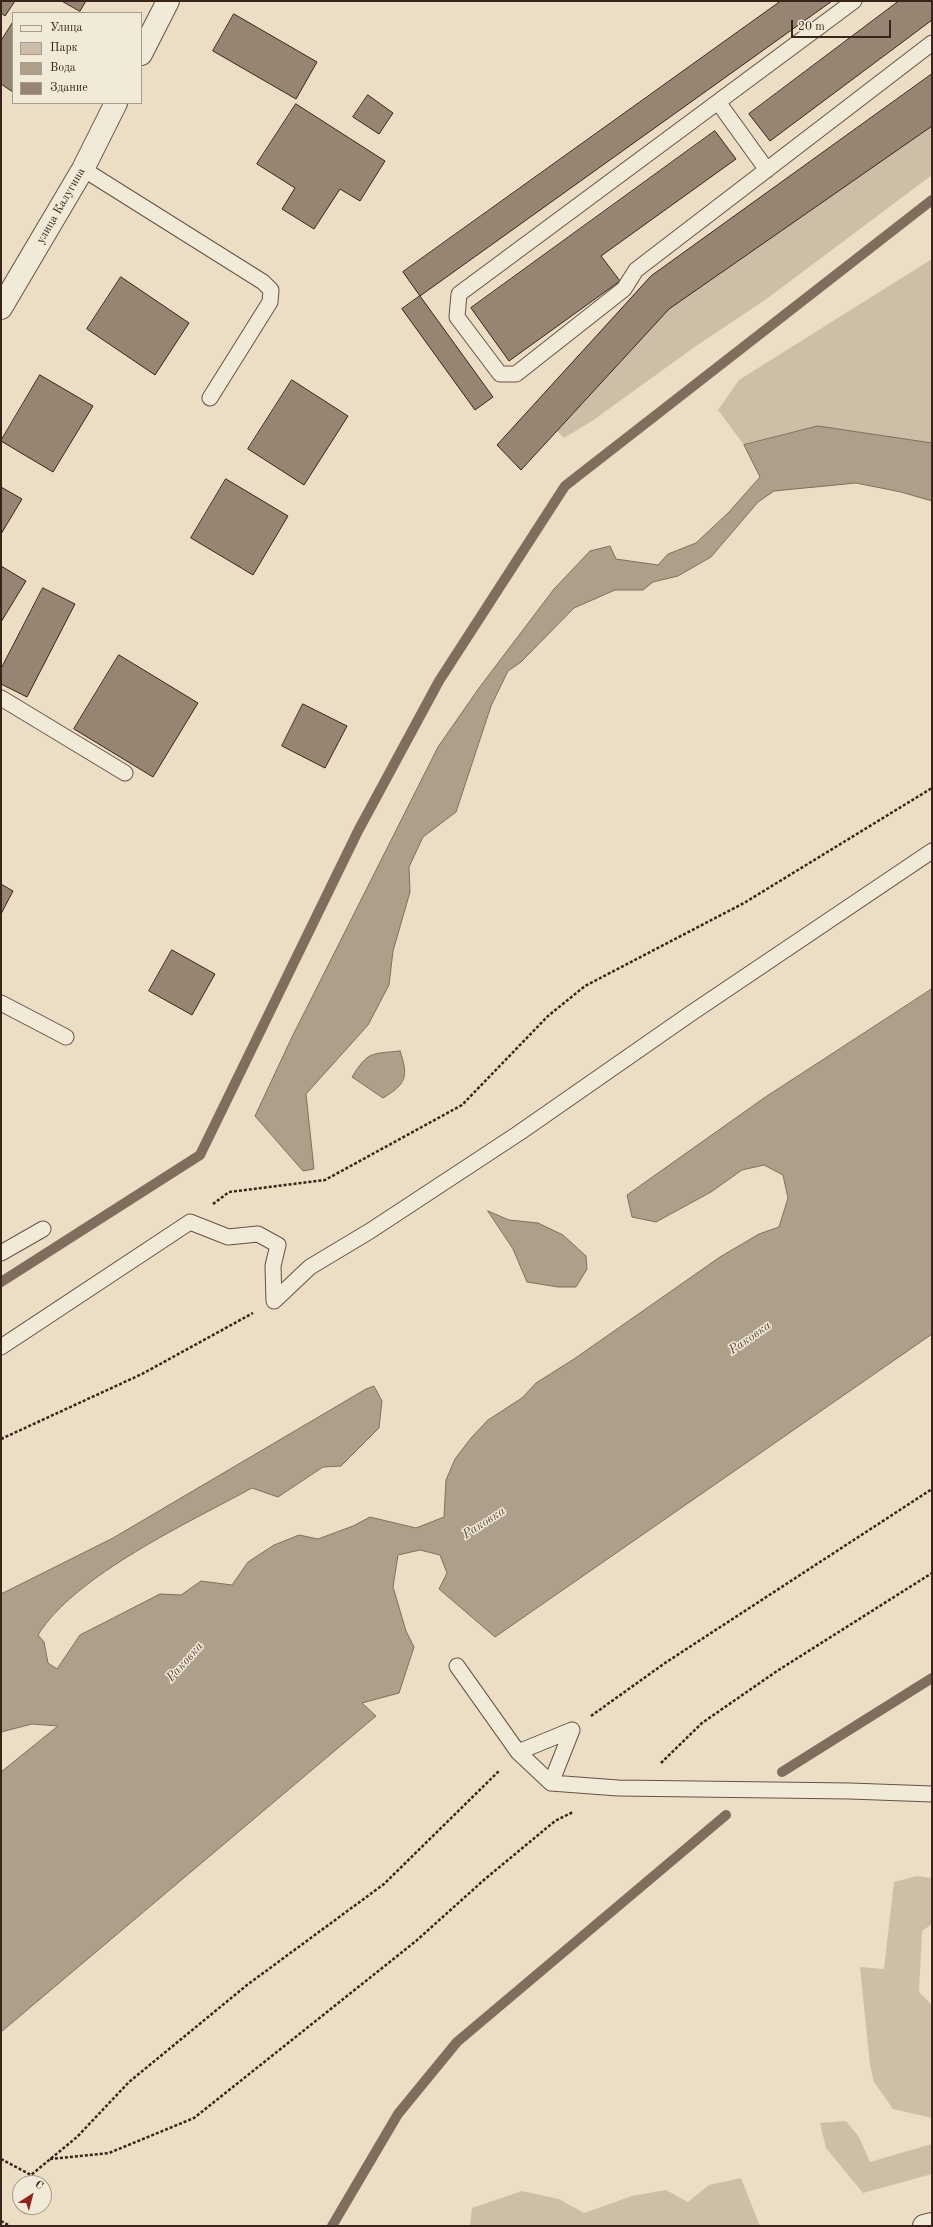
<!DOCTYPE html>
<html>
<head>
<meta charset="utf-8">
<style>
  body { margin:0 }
  #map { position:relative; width:933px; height:2227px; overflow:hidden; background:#ebdec4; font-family:"Old Standard TT",serif }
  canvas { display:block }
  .frame { position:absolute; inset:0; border:2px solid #39241a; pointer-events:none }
  .legend { position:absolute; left:12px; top:12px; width:130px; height:92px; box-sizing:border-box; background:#f2ead9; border:1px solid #a89b8d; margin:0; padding:5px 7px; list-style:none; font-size:12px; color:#39241a }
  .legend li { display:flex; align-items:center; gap:8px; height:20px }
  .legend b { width:20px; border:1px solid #a89b8d }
  .north { position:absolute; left:12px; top:2175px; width:40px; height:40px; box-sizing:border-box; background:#f2ead9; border:1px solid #a89b8d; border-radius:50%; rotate:36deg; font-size:11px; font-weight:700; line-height:16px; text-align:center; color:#39241a }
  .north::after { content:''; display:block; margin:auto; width:14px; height:18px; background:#8f2418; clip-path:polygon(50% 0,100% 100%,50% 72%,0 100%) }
  .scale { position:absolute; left:791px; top:20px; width:100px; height:18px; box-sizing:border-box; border:2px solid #39241a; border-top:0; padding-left:5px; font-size:12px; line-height:14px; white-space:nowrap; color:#39241a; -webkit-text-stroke:3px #f2ead9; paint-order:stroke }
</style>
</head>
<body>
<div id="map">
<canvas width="933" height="2227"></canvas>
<div class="frame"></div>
<ul class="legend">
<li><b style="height:5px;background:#f2ead9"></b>Улица</li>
<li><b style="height:11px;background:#cdbea7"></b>Парк</li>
<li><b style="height:11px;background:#ae9f8a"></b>Вода</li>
<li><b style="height:11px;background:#968572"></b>Здание</li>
</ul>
<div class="north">С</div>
<div class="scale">20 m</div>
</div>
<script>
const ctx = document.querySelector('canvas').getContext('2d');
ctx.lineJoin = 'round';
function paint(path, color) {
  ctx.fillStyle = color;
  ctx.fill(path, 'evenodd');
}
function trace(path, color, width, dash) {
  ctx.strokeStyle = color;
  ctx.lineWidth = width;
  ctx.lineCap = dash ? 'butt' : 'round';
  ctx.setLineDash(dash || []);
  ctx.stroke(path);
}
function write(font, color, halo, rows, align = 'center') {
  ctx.font = font + ' "Old Standard TT",serif';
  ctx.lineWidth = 3;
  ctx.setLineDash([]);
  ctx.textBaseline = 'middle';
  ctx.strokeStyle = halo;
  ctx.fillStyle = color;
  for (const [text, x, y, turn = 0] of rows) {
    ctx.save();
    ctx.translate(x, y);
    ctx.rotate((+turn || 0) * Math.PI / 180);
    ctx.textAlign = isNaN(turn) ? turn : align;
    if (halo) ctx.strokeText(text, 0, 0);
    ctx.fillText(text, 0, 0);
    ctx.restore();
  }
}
const green = new Path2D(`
  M 932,126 L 932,175 L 765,300 L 696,346 L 592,421 L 564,438 L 557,431 L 669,309 Z
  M 932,259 L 932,443 L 818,426 L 744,445 L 718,410 L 739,380 Z
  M 917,1876 L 932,1878 L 932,1924 L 922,1931 L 919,1992 L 932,2005 L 932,2118 L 893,2109 L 874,2082 L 870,2065 L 860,1967 L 884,1969 L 894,1882 Z
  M 846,2121 L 859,2137 L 870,2162 L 932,2144 L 932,2174 L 863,2193 L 826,2148 L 820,2123 Z
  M 741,2178 L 760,2226 L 470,2226 L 472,2208 L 522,2191 L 559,2199 L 584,2213 L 632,2196 L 666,2190 L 688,2202 L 709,2185 Z`);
const water = new Path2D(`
  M 818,426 L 932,443 L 932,501 L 901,492 L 856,483 L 774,491 L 758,502 L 711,557 L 678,576 L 653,582 L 643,590 L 615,590 L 574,608 L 521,662 L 508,671 L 491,706 L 456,812 L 423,837 L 409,867 L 410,892 L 393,951 L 389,985 L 368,1025 L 306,1094 L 314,1169 L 303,1171 L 255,1116 L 292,1037 L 438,747 L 479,688 L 554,589 L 590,551 L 610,546 L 616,559 L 658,565 L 668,554 L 696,543 L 729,512 L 760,477 L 744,445 Z
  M 932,989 L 932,1334 L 495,1637 L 439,1589 L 447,1573 L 440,1555 L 420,1550 L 398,1555 L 393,1587 L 406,1631 L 414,1647 L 399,1693 L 362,1703 L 376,1716 L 1,2032 L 1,1772 L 58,1726 L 32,1724 L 1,1732 L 1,1594 L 113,1538 L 366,1389 L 374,1386 L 382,1401 L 379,1428 L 341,1466 L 323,1467 L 278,1497 L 252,1488 C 190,1522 75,1575 38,1635 L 44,1642 L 48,1663 L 57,1669 L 80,1635 L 160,1594 L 181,1595 L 201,1581 L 232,1585 L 248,1562 L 274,1545 L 299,1535 L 318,1539 L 353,1526 L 370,1517 L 416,1528 L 444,1517 L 446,1480 L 455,1459 L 471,1438 L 488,1420 L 522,1398 L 536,1383 L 574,1359 L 720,1257 L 759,1234 L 779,1227 L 788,1198 L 783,1175 L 764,1165 L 742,1170 L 711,1192 L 656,1222 L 632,1217 L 627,1195 L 764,1098 Z
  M 400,1051 C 409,1077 406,1084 383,1098 L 352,1077 C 368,1051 371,1054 400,1051 Z
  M 488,1211 L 509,1220 L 538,1223 L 563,1235 L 586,1256 L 587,1269 L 576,1287 L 558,1287 L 527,1282 L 513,1249 Z`);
const stream = new Path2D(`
  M 1,1282 L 200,1155 L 358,831 L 439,681 L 565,486 L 932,200
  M 782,1772 L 932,1678
  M 332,2226 L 398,2114 L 457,2042 L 726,1815`);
const building = new Path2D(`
  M 1,1 L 15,1 L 5,16 L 1,13 Z
  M 62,1 L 86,1 L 80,11 Z
  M 781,1 L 832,1 L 420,296 L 403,272 Z
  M 899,1 L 932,1 L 932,20 L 770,141 L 749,114 Z
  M 234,14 L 317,62 L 296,99 L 213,51 Z
  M 13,22 L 13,92 L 1,84 L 1,41 Z
  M 932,74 L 932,126 L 669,309 L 521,470 L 497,445 L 651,276 Z
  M 368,95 L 393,113 L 379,134 L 353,117 Z
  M 296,104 L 385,161 L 360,201 L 340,189 L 314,229 L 282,209 L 295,188 L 257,164 Z
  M 715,131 L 736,159 L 601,256 L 620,281 L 509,361 L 471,308 Z
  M 121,277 L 189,323 L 155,375 L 87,329 Z
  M 420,296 L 493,397 L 475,410 L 402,309 Z
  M 40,375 L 93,406 L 53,472 L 1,441 Z
  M 292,380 L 348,416 L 304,485 L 248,449 Z
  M 226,479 L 288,516 L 253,575 L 191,538 Z
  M 1,487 L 22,499 L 1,534 Z
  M 1,566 L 26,581 L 1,622 Z
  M 43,588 L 75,604 L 27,697 L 1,684 L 1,669 Z
  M 119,655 L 198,703 L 153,777 L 74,729 Z
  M 303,704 L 347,726 L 325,768 L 282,746 Z
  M 1,884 L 13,891 L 1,914 Z
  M 172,950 L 215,974 L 192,1015 L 149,991 Z`);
const path = new Path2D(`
  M 213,1204 L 229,1192 L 325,1180 L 462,1105 L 548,1016 L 585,986 L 744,903 L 932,788
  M 1,1439 L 142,1374 L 253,1313
  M 591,1716 L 665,1663 L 932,1489
  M 661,1763 L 702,1723 L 777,1671 L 932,1573
  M 1,2159 L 31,2175 L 77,2137 L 129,2082 L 247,1985 L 384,1884 L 500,1770
  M 50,2159 L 109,2153 L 194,2118 L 416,1941 L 485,1879 L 555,1821 L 573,1812
  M 1,2221 L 10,2226`);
const service = new Path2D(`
  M 854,1 L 459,294 L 457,317 L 500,374 L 516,374 L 624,289 L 636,270 L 932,43
  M 718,102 L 767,170
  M 83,169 L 263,282 L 271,290 L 270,302 L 210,398
  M 1,698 L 125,773
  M 1,1003 L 66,1037
  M 1,1253 L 43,1229
  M 274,1301 L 310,1267 L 370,1231 L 519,1133 L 690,1014 L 932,851
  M 1,1347 L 190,1222 L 228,1237 L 258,1234 L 278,1245 L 273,1266 L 274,1301
  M 457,1666 L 518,1752 L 551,1783 L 618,1788 L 850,1791 L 932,1794
  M 518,1752 L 572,1730
  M 551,1783 L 572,1730`);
const minor = new Path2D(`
  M 141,54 L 168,1
  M 1,308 L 83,169 L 116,103`);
const tertiary = new Path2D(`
  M 924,2226 L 932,2224`);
const streetNames = [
  ["улица Калугина",61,206,-60]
];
const waterNames = [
  ["Раковка",750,1338,-35],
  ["Раковка",484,1523,-33],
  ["Раковка",185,1662,-48]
];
paint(green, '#cdbea7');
paint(water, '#ae9f8a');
trace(water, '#7f6e5d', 1);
trace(stream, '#7f6e5d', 10);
paint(building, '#968572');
trace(building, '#39241a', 1);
trace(service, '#665244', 17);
trace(minor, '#665244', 24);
trace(tertiary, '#665244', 24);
trace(path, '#39241a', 2.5, [3, 2]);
trace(service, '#f2ead9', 15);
trace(minor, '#f2ead9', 22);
trace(tertiary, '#f2ead9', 22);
write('12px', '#39241a', '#f2ead9', streetNames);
write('italic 13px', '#5c493c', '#f2ead9', waterNames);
</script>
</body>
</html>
